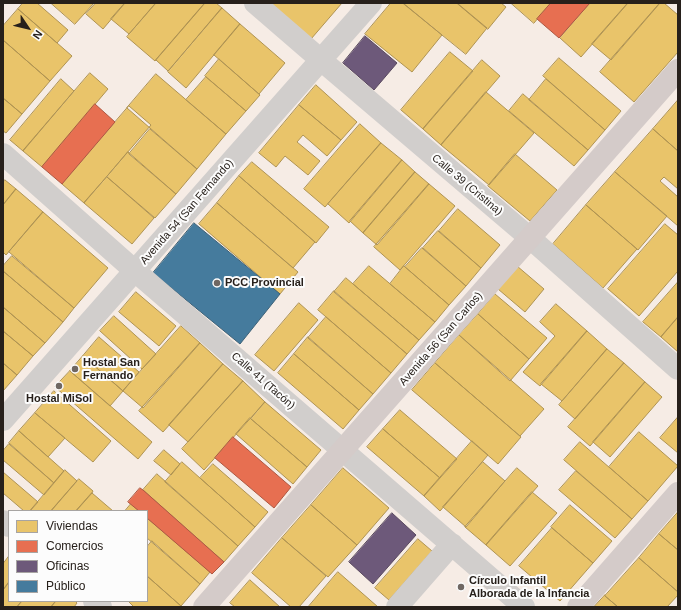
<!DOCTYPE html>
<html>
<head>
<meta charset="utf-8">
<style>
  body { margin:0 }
  #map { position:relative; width:681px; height:610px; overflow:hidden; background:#f6ece5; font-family:Helvetica,sans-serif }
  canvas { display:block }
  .frame { position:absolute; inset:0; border:4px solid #27201b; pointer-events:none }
  .legend { position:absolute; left:8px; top:510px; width:140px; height:92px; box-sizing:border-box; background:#fcfcfc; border:1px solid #a7a4a2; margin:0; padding:5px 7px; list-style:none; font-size:12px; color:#27201b }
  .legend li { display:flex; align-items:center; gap:8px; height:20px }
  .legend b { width:20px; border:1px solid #a7a4a2 }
  .north { position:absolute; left:8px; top:8px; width:40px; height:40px; -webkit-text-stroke:3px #fcfcfc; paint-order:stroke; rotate:125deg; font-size:11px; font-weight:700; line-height:16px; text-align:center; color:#27201b }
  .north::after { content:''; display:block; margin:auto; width:14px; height:18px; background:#27201b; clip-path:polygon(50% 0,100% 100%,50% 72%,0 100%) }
</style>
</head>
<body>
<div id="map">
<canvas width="681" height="610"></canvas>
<div class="frame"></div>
<ul class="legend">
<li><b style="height:11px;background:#e9c46a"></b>Viviendas</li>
<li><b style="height:11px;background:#e76f51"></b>Comercios</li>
<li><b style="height:11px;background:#6d597a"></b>Oficinas</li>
<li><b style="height:11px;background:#457b9d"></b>Público</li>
</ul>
<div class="north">N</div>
</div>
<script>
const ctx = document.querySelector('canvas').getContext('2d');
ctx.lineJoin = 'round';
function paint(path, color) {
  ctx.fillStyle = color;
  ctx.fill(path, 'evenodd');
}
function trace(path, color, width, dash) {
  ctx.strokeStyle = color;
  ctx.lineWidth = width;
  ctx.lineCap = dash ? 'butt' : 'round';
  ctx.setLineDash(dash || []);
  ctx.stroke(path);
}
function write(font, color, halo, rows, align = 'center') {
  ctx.font = font + ' Helvetica,sans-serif';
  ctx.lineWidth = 4;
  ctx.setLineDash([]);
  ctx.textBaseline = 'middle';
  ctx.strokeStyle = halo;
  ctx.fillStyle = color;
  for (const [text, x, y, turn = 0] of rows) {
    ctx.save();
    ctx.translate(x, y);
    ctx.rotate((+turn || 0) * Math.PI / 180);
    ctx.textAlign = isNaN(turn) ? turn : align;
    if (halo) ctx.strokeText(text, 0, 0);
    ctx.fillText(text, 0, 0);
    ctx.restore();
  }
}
const homes = new Path2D(`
  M 23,3 L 37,3 L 68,30 L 57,43 L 18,9 Z
  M 51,3 L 94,3 L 75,24 Z
  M 96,3 L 125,3 L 103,29 L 86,14 Z
  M 125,3 L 156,3 L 129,34 L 111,19 Z
  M 156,3 L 205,3 L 155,61 L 127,37 Z
  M 205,3 L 216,3 L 222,8 L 168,71 L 156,60 Z
  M 269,3 L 342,3 L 311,39 Z
  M 391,3 L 403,3 L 442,35 L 412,72 L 365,34 Z
  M 403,3 L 457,3 L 487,28 L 466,54 Z
  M 457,3 L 501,3 L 506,7 L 488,29 Z
  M 511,3 L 551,3 L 534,23 Z
  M 590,3 L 628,3 L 581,57 L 560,38 Z
  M 628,3 L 660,3 L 611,60 L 592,44 Z
  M 660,3 L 664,3 L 678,15 L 678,52 L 634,102 L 600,72 Z
  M 222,8 L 240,24 L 186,88 L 168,72 Z
  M 18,9 L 72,56 L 50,81 L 3,40 L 3,26 Z
  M 240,24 L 285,63 L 259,94 L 214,55 Z
  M 3,40 L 50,81 L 22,114 L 3,98 Z
  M 450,52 L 473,71 L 423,129 L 401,110 Z
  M 559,58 L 621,111 L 605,130 L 543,76 Z
  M 219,59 L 260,95 L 246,111 L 205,76 Z
  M 482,60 L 500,76 L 441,145 L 423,129 Z
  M 90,73 L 108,89 L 42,167 L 23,151 Z
  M 156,74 L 226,134 L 197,169 L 127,108 Z
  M 206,77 L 246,111 L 226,134 L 186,100 Z
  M 61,79 L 74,91 L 23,151 L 10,140 Z
  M 546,79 L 605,130 L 588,150 L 529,100 Z
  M 316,85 L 357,122 L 341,140 L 299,105 Z
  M 486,92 L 534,133 L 489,185 L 441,145 Z
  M 523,94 L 588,150 L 574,166 L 509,111 Z
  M 3,98 L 22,114 L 6,133 L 3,131 Z
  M 678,100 L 678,151 L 653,129 Z
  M 299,105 L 341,140 L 327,156 L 303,135 L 297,142 L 320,161 L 308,175 L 285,156 L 276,167 L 259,153 Z
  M 129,106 L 151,125 L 84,203 L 62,184 Z
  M 360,124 L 381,143 L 325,207 L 304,189 Z
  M 150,129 L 197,169 L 176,194 L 129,154 Z
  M 653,129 L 678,151 L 678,189 L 664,177 L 660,181 L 678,197 L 678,226 L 615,172 Z
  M 381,143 L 402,160 L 349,223 L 328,204 Z
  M 128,152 L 176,194 L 155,218 L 107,177 Z
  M 515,154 L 557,190 L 530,221 L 488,186 Z
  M 402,160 L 415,172 L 363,233 L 350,221 Z
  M 252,162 L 329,227 L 316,243 L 239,176 Z
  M 415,172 L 429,184 L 377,245 L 363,233 Z
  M 615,172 L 667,216 L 638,250 L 586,205 Z
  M 239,176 L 315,242 L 293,268 L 217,203 Z
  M 107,177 L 154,218 L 132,244 L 84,203 Z
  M 5,180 L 16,189 L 3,205 L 3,183 Z
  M 429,184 L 455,206 L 400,270 L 374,247 Z
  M 16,189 L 43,212 L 6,255 L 3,252 L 3,205 Z
  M 217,203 L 298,272 L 280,294 L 199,224 Z
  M 586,205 L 637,249 L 603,288 L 553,244 Z
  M 458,209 L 500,245 L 481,268 L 439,231 Z
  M 43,212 L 108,268 L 74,308 L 9,252 Z
  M 665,224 L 678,235 L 678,271 L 639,316 L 608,289 Z
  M 438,231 L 481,268 L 466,286 L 423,248 Z
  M 422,248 L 466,286 L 449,305 L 405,267 Z
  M 12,256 L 74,308 L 63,322 L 3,271 L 3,266 Z
  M 369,266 L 435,322 L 419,340 L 353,284 Z
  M 404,266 L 449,305 L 435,322 L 390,284 Z
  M 517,266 L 544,289 L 525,312 L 498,289 Z
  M 3,271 L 63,322 L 45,343 L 3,307 Z
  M 346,278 L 419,340 L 407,354 L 334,292 Z
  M 678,282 L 678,317 L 661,337 L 643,322 Z
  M 334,291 L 407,354 L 391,373 L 318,310 Z
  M 136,292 L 176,326 L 159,346 L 119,312 Z
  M 495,294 L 547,338 L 529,359 L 478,314 Z
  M 299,303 L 318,320 L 274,371 L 255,355 Z
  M 556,304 L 587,331 L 540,386 L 523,372 L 555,336 L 540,322 Z
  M 3,307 L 45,343 L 33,356 L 3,331 Z
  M 478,314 L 529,359 L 510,381 L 459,335 Z
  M 114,316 L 156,354 L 142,369 L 100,331 Z
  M 326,317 L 391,373 L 373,394 L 308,338 Z
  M 678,317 L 678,352 L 661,337 Z
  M 181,326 L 200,343 L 143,408 L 123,391 Z
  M 3,331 L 33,356 L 17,375 L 3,363 Z
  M 587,331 L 607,349 L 562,401 L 541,384 Z
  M 459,335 L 544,409 L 520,436 L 435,363 Z
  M 99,337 L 139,372 L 123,391 L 83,356 Z
  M 308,337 L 373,394 L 359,410 L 294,354 Z
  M 200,343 L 223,364 L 163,432 L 139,411 Z
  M 607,349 L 624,363 L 575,419 L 559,405 Z
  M 294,354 L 359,410 L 343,429 L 278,373 Z
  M 83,356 L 123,391 L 110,406 L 70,371 Z
  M 3,363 L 17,375 L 3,391 Z
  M 435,363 L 521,437 L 498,464 L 412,390 Z
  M 624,363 L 645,382 L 590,446 L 568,427 Z
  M 223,364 L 243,381 L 188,442 L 169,425 Z
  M 70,371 L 152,442 L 138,459 L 55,387 Z
  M 243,381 L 265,402 L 204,470 L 182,449 Z
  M 645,382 L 662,397 L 610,457 L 593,442 Z
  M 54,391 L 111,441 L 93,462 L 35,413 Z
  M 265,402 L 321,450 L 307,467 L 251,419 Z
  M 400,410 L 457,459 L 440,478 L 383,429 Z
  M 35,413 L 65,438 L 48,457 L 19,431 Z
  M 678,417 L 678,453 L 660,438 Z
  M 250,418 L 307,467 L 293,484 L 236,434 Z
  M 383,429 L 440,478 L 424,496 L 367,447 Z
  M 19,431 L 64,471 L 54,483 L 9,443 Z
  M 639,432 L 678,466 L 648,501 L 609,467 Z
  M 472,441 L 488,455 L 440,511 L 424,496 Z
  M 580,442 L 648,501 L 632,519 L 564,460 Z
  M 9,444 L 54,483 L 44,495 L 3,460 L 3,451 Z
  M 164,450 L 180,464 L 171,475 L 154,461 Z
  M 182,462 L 255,527 L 238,546 L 165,482 Z
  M 483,462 L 505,481 L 466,527 L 443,507 Z
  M 213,464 L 268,512 L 255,527 L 200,478 Z
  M 343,468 L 389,508 L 357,545 L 311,505 Z
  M 517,468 L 538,486 L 486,545 L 465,527 Z
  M 65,470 L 77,481 L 51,511 L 30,511 Z
  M 576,471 L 632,519 L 615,538 L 559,490 Z
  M 3,472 L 38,502 L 30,511 L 24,511 L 3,493 Z
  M 157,474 L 238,546 L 224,562 L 143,490 Z
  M 79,479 L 93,491 L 92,493 L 76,511 L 51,511 Z
  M 532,492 L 557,513 L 510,566 L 486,545 Z
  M 92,493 L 113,511 L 76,511 Z
  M 131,504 L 139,511 L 125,511 Z
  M 311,505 L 357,545 L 328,577 L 282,538 Z
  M 570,505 L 612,541 L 593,563 L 551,527 Z
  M 678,512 L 678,550 L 659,534 Z
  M 147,518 L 210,572 L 200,584 L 147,538 Z
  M 552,528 L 593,563 L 560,601 L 519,566 Z
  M 659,534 L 678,550 L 678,592 L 639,558 Z
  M 282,538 L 326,576 L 299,607 L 291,607 L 252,573 Z
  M 418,539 L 432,551 L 389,600 L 375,588 Z
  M 152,541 L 200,584 L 181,606 L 147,576 L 147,547 Z
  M 9,556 L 9,582 L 4,589 L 3,588 L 3,564 Z
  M 639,558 L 678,592 L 678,595 L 667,607 L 618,607 L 605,596 Z
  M 338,572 L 378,607 L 309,607 L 309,606 Z
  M 147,576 L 181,606 L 180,607 L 134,607 L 128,601 L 147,601 Z
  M 250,580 L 280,607 L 235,607 L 230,603 Z
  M 9,582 L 9,601 L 22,601 L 17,607 L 3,607 L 3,590 Z
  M 605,595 L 605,596 L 618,607 L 594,607 Z
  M 22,601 L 56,601 L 51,607 L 17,607 Z
  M 56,601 L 75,601 L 77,603 L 74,607 L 51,607 Z`);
const shops = new Path2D(`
  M 551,3 L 590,3 L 559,38 L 537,19 Z
  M 95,104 L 115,122 L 62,184 L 42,167 Z
  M 233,437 L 291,487 L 274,508 L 215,458 Z
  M 140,488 L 143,490 L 224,562 L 212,574 L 147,518 L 147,511 L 139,511 L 128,502 Z`);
const offices = new Path2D(`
  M 365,36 L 397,63 L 374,90 L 343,63 Z
  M 392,513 L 416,535 L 373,584 L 349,562 Z`);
const public = new Path2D(`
  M 194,223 L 280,294 L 240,344 L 153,273 Z`);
const minor = new Path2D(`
  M 255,3 L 321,60 L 530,238 L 678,369
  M 3,154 L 135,271 L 524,607
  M 3,420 L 371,3
  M 3,521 L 9,526
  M 94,601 L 101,607
  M 397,607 L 452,544`);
const major = new Path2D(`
  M 204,607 L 678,70
  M 578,607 L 678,493`);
const markers = [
  [217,283,4,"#6f6762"],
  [75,369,4,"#6f6762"],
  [59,386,4,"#6f6762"],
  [461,587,4,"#6f6762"]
];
const streetNames = [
  ["Calle 39 (Cristina)",467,185,40],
  ["Avenida 54 (San Fernando)",187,212,-49],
  ["Avenida 56 (San Carlos)",441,339,-49],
  ["Calle 41 (Tacón)",263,381,41]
];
const poiNames = [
  ["PCC Provincial",225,283],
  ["Hostal San",83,363],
  ["Fernando",83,376],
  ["Hostal MiSol",59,399,"center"],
  ["Círculo Infantil",469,581],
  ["Alborada de la Infancia",469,594]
];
paint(homes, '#e9c46a');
trace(homes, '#af9352', 1);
paint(shops, '#e76f51');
trace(shops, '#ad5741', 1);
paint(offices, '#6d597a');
trace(offices, '#58485e', 1);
paint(public, '#457b9d');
trace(public, '#3c6076', 1);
trace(minor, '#d1cecc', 22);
trace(major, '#d4cbc9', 22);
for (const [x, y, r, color] of markers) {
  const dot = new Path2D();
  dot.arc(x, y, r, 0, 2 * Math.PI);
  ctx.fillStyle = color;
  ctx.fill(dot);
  trace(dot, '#fcfcfc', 1.5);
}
write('11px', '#27201b', '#fcfcfc', streetNames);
write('bold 11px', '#27201b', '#fcfcfc', poiNames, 'left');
</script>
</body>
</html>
